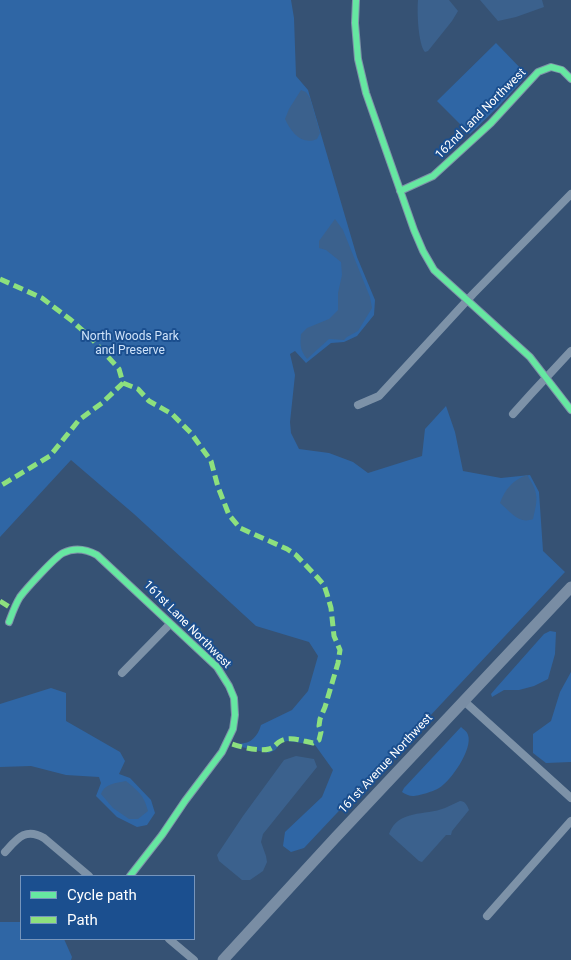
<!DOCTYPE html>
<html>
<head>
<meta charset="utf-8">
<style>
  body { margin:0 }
  #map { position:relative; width:571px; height:960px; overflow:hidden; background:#365274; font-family:Roboto,sans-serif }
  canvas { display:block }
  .legend { position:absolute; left:20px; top:875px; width:175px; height:65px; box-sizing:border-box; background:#1b4f8f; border:1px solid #7695bc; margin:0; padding:6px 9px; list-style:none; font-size:15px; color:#fff }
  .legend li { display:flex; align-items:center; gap:10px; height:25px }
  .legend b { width:25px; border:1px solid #7695bc }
</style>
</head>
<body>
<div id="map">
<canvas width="571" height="960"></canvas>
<ul class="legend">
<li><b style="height:6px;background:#66e7a1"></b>Cycle path</li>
<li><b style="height:6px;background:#8de07e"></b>Path</li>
</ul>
</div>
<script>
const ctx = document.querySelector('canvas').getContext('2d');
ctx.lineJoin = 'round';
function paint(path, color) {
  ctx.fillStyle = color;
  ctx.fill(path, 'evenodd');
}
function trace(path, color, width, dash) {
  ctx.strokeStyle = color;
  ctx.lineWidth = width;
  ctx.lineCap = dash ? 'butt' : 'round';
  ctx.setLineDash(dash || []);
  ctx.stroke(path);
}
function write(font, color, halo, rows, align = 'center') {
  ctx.font = font + ' Roboto,sans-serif';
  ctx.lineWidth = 4;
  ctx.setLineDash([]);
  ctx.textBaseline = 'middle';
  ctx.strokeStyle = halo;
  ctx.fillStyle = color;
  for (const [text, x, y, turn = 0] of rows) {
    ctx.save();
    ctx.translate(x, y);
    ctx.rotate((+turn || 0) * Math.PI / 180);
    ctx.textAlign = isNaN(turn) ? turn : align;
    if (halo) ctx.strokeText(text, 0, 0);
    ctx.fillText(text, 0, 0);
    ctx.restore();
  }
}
const green = new Path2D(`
  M 0,0 L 291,0 L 294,18 L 296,76 L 308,90 L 357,257 L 375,300 L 374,315 L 357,336 L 344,342 L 331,343 L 306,363 L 295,351 L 290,354 L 295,375 L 290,422 L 291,433 L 299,449 L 329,453 L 353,462 L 368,473 L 422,456 L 425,429 L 446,406 L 455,432 L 463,471 L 501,478 L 530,475 L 539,492 L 543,551 L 565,572 L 353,798 L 352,797 L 304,848 L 291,852 L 283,846 L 285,832 L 322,797 L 333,770 L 315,745 L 288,741 L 282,742 L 275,750 L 269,753 L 232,745 L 233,743 C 248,746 257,739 261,725 L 292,710 L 308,691 L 318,656 L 309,642 L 256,626 L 134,514 L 71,460 L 0,537 Z
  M 496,43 L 527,75 L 499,106 L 470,134 L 437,101 Z
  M 550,631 L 556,632 L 555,654 L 548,679 L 534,686 L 519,690 L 504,690 L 492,697 L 491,694 L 497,687 L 544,634 Z
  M 571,672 L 571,762 L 546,763 L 533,753 L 533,734 L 551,721 L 560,692 Z
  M 51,688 L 66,693 L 66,721 L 120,752 L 125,761 L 119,774 L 130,778 L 151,800 L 155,813 L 147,825 L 137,827 L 117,817 L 96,796 L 101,783 L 99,777 L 66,775 L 31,766 L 0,767 L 0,704 Z
  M 461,727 C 464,730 467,731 468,735 C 473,749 451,781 439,788 C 435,791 418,796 413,796 C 409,796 405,794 402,792 L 404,788 Z
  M 0,922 L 21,922 L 21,939 L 64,939 L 72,957 L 71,960 L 0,960 Z`);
const water = new Path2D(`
  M 418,0 L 449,0 L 458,11 L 452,21 L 428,51 L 425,52 C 418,44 417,11 418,0 Z
  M 480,0 L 542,0 L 544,7 L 516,17 L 498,21 Z
  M 301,90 L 306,92 L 310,98 L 320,133 L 317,139 C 302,146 291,132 285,119 L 289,109 Z
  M 335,219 L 343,230 L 370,297 L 372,308 L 358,331 L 347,337 L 344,340 L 329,339 L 307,359 C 300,350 300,345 301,334 L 307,328 L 329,319 L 338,310 L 338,293 L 342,275 L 341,262 L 326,250 L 319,248 L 319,241 Z
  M 527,475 C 539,493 538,499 533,519 C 519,525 510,511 500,503 C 505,489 513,480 527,475 Z
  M 296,756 L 314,759 L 317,767 L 263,834 L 261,842 L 266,856 L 267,862 L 263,871 L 250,880 L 242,880 L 219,861 L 217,855 L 243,816 L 284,760 Z
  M 126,781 C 138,791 144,795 148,811 L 138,819 L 129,819 L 113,808 L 101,794 C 104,784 116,783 126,781 Z
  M 460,801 C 465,801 467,805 469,810 L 452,831 L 451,835 L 446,835 L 422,862 L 419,861 L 389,834 C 398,809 425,816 445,808 C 450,806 455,803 460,801 Z`);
const minor = new Path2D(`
  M 356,0 L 355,23 L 358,59 L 366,93 L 414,230 L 423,251 L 434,270 L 530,357 L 571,410
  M 400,191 L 433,176 L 491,123 L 538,72 L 551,67 L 562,70 L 571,79
  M 358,405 L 379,396 L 473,294 L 571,194
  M 513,414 L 531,394 L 571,351
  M 9,622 C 12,614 15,605 20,597 C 26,589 55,557 63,553 C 75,547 86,549 97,555 L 217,667 L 229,686 L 234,698 L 235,715 L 233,729 L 222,752 L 185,801 L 162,835 L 130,876
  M 122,673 L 170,624
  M 464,701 L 571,798
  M 5,852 C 17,839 25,827 44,838 L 89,876
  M 487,916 L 571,821
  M 169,939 L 194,960`);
const secondary = new Path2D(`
  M 223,960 L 336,837 L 571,587`);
const quiet = new Path2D(`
  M 0,279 L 42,298 L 71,320 L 91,338 L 119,369 L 123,383 L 102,403 L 79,420 L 50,456 L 0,486
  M 123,383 L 138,389 L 149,401 L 172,414 L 191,433 L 211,461 L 218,487 L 229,515 L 240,528 L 287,549 L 296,555 L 317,577 L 324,585 L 327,594 L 331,608 L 334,636 L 340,650 L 338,663 L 325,707 L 320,719 L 319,726 L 321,732 L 319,740 L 313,743 C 302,741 289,735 279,742 C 275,745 273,748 269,749 C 259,752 236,746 227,742
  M 0,601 L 14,610`);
const cycleway = new Path2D(`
  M 356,0 L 355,23 L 358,59 L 366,93 L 414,230 L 423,251 L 434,270 L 530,357 L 571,410
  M 400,191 L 433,176 L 491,123 L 538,72 L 551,67 L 562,70 L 571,79
  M 9,622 C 12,614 15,605 20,597 C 26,589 55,557 63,553 C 75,547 86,549 97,555 L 217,667 L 229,686 L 234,698 L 235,715 L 233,729 L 222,752 L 185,801 L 162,835 L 130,876`);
const streetNames = [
  ["162nd Land Northwest",481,114,-45],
  ["161st Lane Northwest",187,625,45],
  ["161st Avenue Northwest",386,764,-47]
];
const parkNames = [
  ["North Woods Park",130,337],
  ["and Preserve",130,351]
];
paint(green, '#2f66a5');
paint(water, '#3b618d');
trace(minor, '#7d92a8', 8);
trace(secondary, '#798da4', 11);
trace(quiet, '#8de07e', 5, [10, 5]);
trace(cycleway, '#66e7a1', 6);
write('12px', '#fff', '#1b4f8f', streetNames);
write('12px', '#cfe3fa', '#1b4f8f', parkNames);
</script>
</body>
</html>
